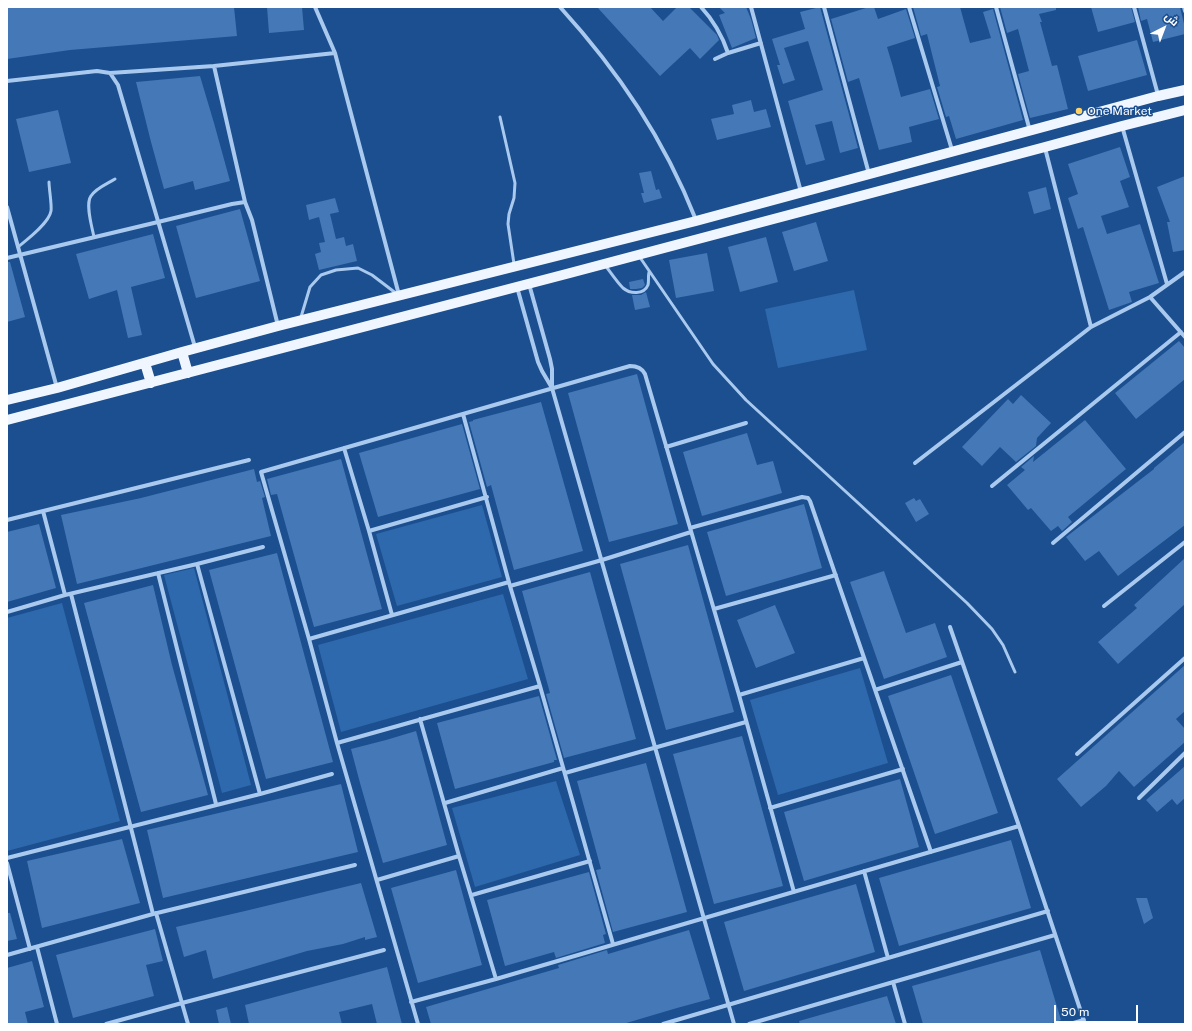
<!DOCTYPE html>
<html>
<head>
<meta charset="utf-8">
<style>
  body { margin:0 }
  #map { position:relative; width:1192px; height:1031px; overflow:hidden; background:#1b4f8f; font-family:"Public Sans",Cairo,sans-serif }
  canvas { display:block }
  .frame { position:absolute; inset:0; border:8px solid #fff; pointer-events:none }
  .north { position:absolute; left:1144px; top:8px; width:40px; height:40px; -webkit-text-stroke:3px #1b4f8f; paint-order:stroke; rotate:42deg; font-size:11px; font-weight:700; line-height:16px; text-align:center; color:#fff }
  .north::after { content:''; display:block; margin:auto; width:14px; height:18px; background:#fff; clip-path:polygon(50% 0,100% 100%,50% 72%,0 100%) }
  .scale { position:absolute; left:1054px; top:1005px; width:84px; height:18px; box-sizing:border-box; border:2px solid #fff; border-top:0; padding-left:5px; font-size:12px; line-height:14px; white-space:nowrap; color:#fff; -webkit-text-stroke:3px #1b4f8f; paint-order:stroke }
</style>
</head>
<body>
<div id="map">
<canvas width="1192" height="1031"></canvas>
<div class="frame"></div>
<div class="north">ش</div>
<div class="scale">50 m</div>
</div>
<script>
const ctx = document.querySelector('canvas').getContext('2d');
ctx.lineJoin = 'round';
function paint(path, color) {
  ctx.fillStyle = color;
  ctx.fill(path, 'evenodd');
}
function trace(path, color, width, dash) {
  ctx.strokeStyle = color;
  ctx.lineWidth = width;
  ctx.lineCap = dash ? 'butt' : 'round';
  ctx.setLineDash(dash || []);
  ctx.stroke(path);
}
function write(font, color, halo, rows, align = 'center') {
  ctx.font = font + ' "Public Sans",sans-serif';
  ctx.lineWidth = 3;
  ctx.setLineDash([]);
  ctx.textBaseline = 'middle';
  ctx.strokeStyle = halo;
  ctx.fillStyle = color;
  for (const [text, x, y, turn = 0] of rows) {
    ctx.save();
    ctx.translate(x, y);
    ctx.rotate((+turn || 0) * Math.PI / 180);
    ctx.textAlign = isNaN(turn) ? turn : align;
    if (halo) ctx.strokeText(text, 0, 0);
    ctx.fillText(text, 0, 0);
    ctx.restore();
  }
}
const green = new Path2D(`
  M 854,290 L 867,350 L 778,368 L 765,309 Z
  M 482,505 L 502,577 L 397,606 L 376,534 Z
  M 194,568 L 251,785 L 222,793 L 164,575 Z
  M 503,594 L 528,679 L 341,732 L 318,645 Z
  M 62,603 L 120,821 L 7,851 L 7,618 Z
  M 860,668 L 888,763 L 778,795 L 750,700 Z
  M 556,781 L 580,855 L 475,887 L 452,808 Z`);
const building = new Path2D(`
  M 7,7 L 234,7 L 237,36 L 70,50 L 7,59 Z
  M 267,7 L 302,7 L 304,30 L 269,33 Z
  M 597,7 L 650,7 L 663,21 L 677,7 L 689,7 L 717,35 L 719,40 L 700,59 L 690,48 L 660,76 Z
  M 719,7 L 746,7 L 751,19 L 756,38 L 732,48 L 719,15 L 725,13 Z
  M 820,7 L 858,148 L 840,153 L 832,121 L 815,125 L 825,160 L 806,165 L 788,101 L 823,90 L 808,41 L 784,48 L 795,80 L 783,84 L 777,65 L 780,65 L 772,39 L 805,29 L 800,12 Z
  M 869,7 L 874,7 L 878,19 L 906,9 L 915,38 L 887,47 L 893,67 L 901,97 L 930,89 L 939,119 L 909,127 L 912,142 L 879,150 L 859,78 L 848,82 L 831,19 Z
  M 913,7 L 960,7 L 970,43 L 991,38 L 983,12 L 993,9 L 1023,120 L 956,139 L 949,116 L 946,117 L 937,87 L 940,86 L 927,34 L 921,36 Z
  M 1000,7 L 1056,7 L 1056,10 L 1039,14 L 1042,22 L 1040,22 L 1052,66 L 1057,65 L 1068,109 L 1030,118 L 1018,74 L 1029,71 L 1018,29 L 1007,33 Z
  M 1091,7 L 1131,7 L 1135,22 L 1098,32 Z
  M 1138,7 L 1180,7 L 1185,28 L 1185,34 L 1153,42 L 1147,19 L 1141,21 Z
  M 1137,40 L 1147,75 L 1088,91 L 1078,56 Z
  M 200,76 L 214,123 L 230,181 L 195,190 L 193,181 L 164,189 L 151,142 L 136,82 Z
  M 751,100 L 754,112 L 766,109 L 771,127 L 717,140 L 711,119 L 734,114 L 732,105 Z
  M 58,110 L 71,163 L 29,172 L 16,119 Z
  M 1120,147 L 1130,177 L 1120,181 L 1129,207 L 1101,216 L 1107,234 L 1140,224 L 1159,283 L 1129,292 L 1132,302 L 1109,310 L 1083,227 L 1078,229 L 1068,198 L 1078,194 L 1068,164 Z
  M 651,171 L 656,190 L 659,189 L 662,198 L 644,203 L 641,193 L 644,193 L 639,173 Z
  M 1185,176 L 1185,250 L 1173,252 L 1167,222 L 1170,222 L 1157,187 Z
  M 1046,187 L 1051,209 L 1034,214 L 1028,192 Z
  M 335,198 L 339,212 L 330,214 L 336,239 L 344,237 L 346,246 L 353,244 L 357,261 L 319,270 L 315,254 L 321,252 L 319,243 L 325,242 L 319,217 L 309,220 L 306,205 Z
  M 240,209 L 260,281 L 196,298 L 176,226 Z
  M 816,222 L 828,261 L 794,271 L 782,232 Z
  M 153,234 L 165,278 L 131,287 L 142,335 L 128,338 L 117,290 L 89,299 L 76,254 Z
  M 766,237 L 778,282 L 740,292 L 728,247 Z
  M 707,253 L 714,291 L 676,298 L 669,260 Z
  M 7,262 L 10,262 L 25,317 L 7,322 Z
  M 643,279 L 645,285 L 642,288 L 636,289 L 630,289 L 629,282 Z
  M 646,292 L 650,307 L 635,310 L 632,295 L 641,295 Z
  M 1179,341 L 1185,348 L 1185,379 L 1136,419 L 1115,393 Z
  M 637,374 L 678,524 L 609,542 L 568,393 Z
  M 1021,395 L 1051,423 L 1037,438 L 1036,446 L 1016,462 L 1000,447 L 982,466 L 962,447 L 1008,399 L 1013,404 Z
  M 541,402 L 583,551 L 514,570 L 491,485 L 487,487 L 469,422 L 473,421 L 473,420 Z
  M 1085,420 L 1126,469 L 1068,517 L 1072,522 L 1062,531 L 1058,526 L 1051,531 L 1031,508 L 1028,510 L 1007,485 L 1025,470 L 1021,467 L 1034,456 L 1033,462 Z
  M 462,424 L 480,489 L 378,517 L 359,453 Z
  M 747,433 L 757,465 L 773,461 L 782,493 L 702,516 L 683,452 Z
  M 1185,442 L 1185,525 L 1118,576 L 1099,551 L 1085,561 L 1066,537 L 1154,469 L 1154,468 Z
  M 341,459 L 382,609 L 314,627 L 277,494 L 271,495 L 267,479 Z
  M 254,469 L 257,482 L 260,481 L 265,497 L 262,498 L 271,536 L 77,584 L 61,515 L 141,498 Z
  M 914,498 L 916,501 L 920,499 L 929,514 L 916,522 L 905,503 Z
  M 804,504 L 822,568 L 726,596 L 707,532 Z
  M 39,524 L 56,588 L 7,602 L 7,532 Z
  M 688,545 L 734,712 L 666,730 L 620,564 Z
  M 277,553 L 333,762 L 266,779 L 209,570 Z
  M 1185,558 L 1185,604 L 1118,664 L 1098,642 L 1137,608 L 1134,605 Z
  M 884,571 L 906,633 L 935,623 L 947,657 L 884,679 L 850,582 Z
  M 590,572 L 636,739 L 564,758 L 546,694 L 550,693 L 522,591 Z
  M 153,585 L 172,665 L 208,795 L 141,812 L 84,603 Z
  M 775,605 L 795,653 L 756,668 L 737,620 Z
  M 1185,665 L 1185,711 L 1176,719 L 1185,729 L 1185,742 L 1134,787 L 1119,771 L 1106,786 L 1081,807 L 1057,779 Z
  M 951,675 L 998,813 L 935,834 L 888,696 Z
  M 539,696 L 557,760 L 554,760 L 554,762 L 455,789 L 437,723 Z
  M 416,731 L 447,845 L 383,863 L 360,783 L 351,749 L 386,740 Z
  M 742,736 L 783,886 L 714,904 L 673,754 Z
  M 646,763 L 687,912 L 613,932 L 596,870 L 601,869 L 577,781 Z
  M 1185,766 L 1185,798 L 1177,805 L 1172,799 L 1157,812 L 1146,800 Z
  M 900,779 L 919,847 L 804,881 L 784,812 Z
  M 341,784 L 358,852 L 163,898 L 147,830 Z
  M 122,839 L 140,903 L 42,928 L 27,861 Z
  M 1011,840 L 1031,908 L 899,946 L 879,878 Z
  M 456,870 L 482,965 L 418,983 L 391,888 Z
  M 589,872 L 606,934 L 603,935 L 605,943 L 556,958 L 554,952 L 505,966 L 487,900 Z
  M 361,883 L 377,937 L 365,940 L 365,937 L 343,944 L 307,951 L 213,979 L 206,950 L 184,957 L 176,927 L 245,911 Z
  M 856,884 L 875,952 L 744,991 L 724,922 Z
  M 1136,898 L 1147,898 L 1153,918 L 1144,924 Z
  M 7,913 L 10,913 L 17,939 L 7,941 Z
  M 155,929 L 163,961 L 146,965 L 154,996 L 73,1018 L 56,955 Z
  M 689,930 L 710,999 L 677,1008 L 623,1024 L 431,1024 L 426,1007 L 559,968 L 558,965 L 607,950 L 608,954 Z
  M 1040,950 L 1061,1020 L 1049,1024 L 923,1024 L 912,986 Z
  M 32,961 L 44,1007 L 25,1012 L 28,1024 L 7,1024 L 7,968 Z
  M 387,967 L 402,1024 L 377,1024 L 372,1004 L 339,1012 L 342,1024 L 249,1024 L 245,1005 Z
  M 887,996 L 896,1024 L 800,1024 L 799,1021 Z
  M 227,1007 L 231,1024 L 219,1024 L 216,1010 Z`);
const service = new Path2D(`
  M 500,117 L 515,183 L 514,198 L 509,214 L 508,224 L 514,264
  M 94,237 C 92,227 85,204 91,196 C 96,188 107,184 115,179
  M 18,247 C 28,239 49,223 51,211 C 52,205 49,189 49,182
  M 639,256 L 713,364 L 746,400 L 967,603 L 992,629 L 1003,645 L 1015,672
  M 605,265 C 611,273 617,282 623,288 C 630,294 644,295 648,285 C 649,281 648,276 649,272
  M 301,317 L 310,287 L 321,275 L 336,270 L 358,268 L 372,275 L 397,294`);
const minor = new Path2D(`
  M 315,7 L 335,53 L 399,295
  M 560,7 C 619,72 664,139 696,220
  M 701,7 C 714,21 722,35 728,53
  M 751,7 L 801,192
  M 824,7 L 869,174
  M 909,7 L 952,150
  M 996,7 L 1030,131
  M 1134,7 L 1158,95
  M 1184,7 L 1185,11
  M 715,59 L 728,53 L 761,43
  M 214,66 L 245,202 L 252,220 L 278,326
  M 110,73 L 118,85 L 195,347
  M 7,81 L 97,71 L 110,73 L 214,66 L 335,53
  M 1122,126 L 1167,284
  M 1045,148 L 1091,327
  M 7,207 L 57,388
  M 7,258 L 158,222 L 232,204 L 245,202
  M 529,284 L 550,359 L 552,369 L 552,388
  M 517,287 L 538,362 L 542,371 L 552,388 C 614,600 673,812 734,1024
  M 1150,297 L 1185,337
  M 463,414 L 510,586 L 540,686 L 613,944
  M 666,447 L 746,423
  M 344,448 L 369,531 L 392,615
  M 915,463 L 1091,327 L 1150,297 L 1185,272
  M 992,486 L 1181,332
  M 43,511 L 65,595
  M 7,520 L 249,460
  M 690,528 L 802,497 L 808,498 L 810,501 L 931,852
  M 369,531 L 487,497
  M 1053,543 L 1185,432
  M 197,564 L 260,794
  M 158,573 L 216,804
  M 510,586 L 602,560 L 691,532
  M 71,594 L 153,914
  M 1104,606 L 1185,542
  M 714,609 L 836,575
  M 7,612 L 65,595 L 197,564 L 263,547
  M 950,627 L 1019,826 L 1085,1024
  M 309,639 L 509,582
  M 875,690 L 962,662
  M 739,695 L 864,658
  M 420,719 L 459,856 L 496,979
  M 337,743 L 540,686
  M 1077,754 L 1185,658
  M 565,773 L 746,722
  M 1139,798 L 1185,753
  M 445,803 L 563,768
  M 770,808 L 903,769
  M 7,858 L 260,794 L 332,774
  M 7,863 L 30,949
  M 864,871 L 888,958
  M 377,880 L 459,856
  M 472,895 L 590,861
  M 156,913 L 188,1024
  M 37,947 L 57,1024
  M 7,955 L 153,914 L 355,865
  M 893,982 L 905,1024
  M 411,1002 L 496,979 L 1019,826
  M 106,1024 L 182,1003 L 384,950
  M 418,1024 L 337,743 L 309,639 L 261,472 L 630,366 C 637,366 642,368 645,374 L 739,695 L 794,892
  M 663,1024 L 1048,911
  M 749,1024 L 1055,935
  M 1070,1024 L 1084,1020`);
const primary = new Path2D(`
  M 182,352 L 188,373
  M 145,363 L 151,383
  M 7,400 L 57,388 L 182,352 L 278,326 L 696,221 L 1158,96 L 1185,90
  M 7,420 L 570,273 L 1045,147 L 1122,126 L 1185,110`);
const markers = [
  [1079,111,4,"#ffd166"]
];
const poiNames = [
  ["One Market",1087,111]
];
paint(green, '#2e69ad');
paint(building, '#4478b7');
trace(service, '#a9c9ee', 3);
trace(minor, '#a9c9ee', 4);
trace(primary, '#f0f6ff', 10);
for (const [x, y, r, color] of markers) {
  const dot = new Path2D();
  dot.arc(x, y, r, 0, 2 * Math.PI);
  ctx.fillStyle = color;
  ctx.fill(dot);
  trace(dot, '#1b4f8f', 1.5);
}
write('12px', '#fff', '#1b4f8f', poiNames, 'left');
</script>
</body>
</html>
